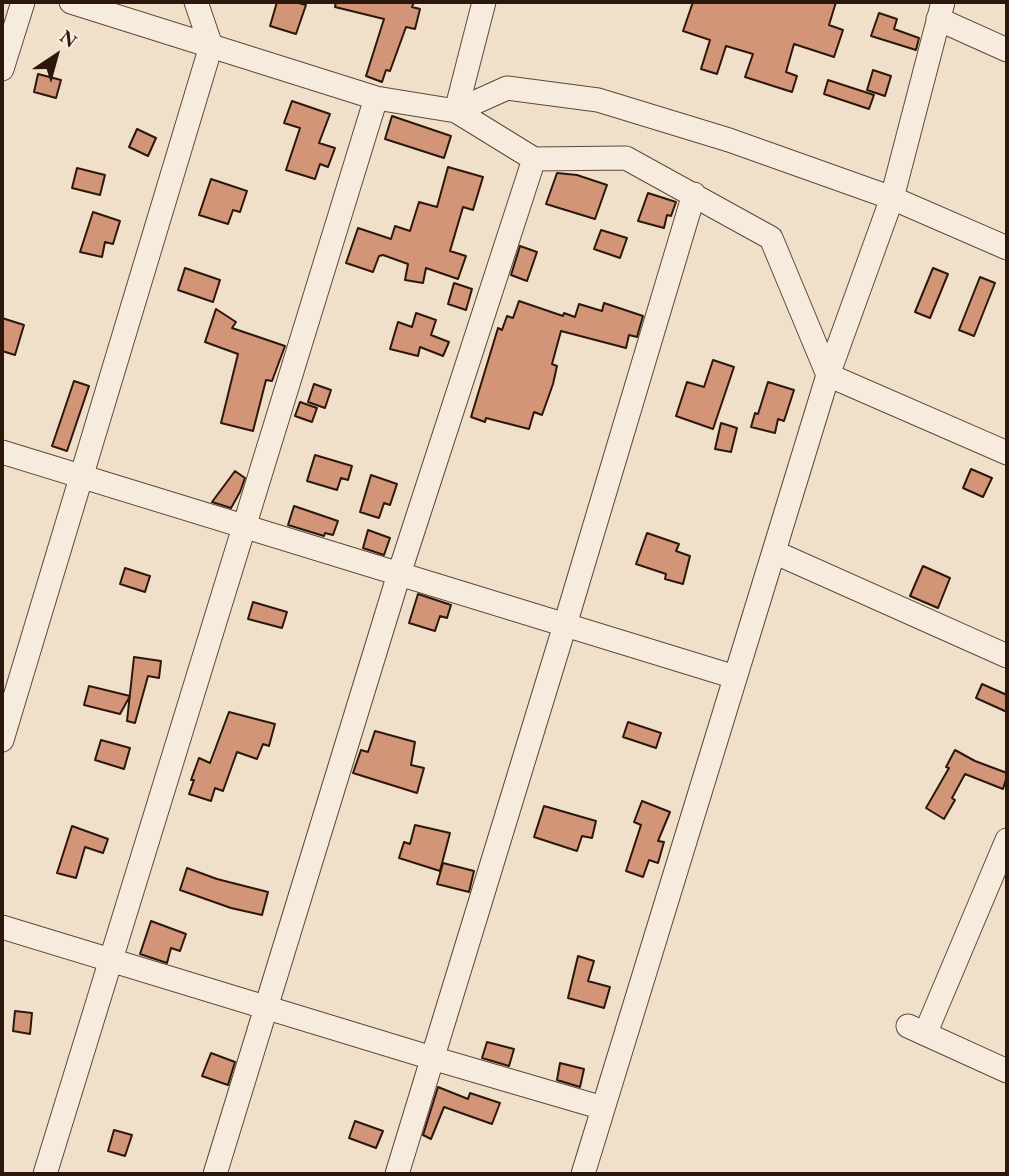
<!DOCTYPE html>
<html>
<head>
<meta charset="utf-8">
<style>
  body { margin:0 }
  #map { position:relative; width:1009px; height:1176px; overflow:hidden; background:#f1e0c9; font-family:"EB Garamond",serif }
  canvas { display:block }
  .frame { position:absolute; inset:0; border:4px solid #2c170c; pointer-events:none }
  .north { position:absolute; left:21px; top:21px; width:70px; height:70px; -webkit-text-stroke:5px #f6ebdc; paint-order:stroke; rotate:36deg; font-size:19px; font-weight:700; line-height:28px; text-align:center; color:#2c170c }
  .north::after { content:''; display:block; margin:auto; width:24px; height:32px; background:#2c170c; clip-path:polygon(50% 0,100% 100%,50% 72%,0 100%) }
</style>
</head>
<body>
<div id="map">
<canvas width="1009" height="1176"></canvas>
<div class="frame"></div>
<div class="north">N</div>
</div>
<script>
const ctx = document.querySelector('canvas').getContext('2d');
ctx.lineJoin = 'round';
function paint(path, color) {
  ctx.fillStyle = color;
  ctx.fill(path, 'evenodd');
}
function trace(path, color, width, dash) {
  ctx.strokeStyle = color;
  ctx.lineWidth = width;
  ctx.lineCap = dash ? 'butt' : 'round';
  ctx.setLineDash(dash || []);
  ctx.stroke(path);
}
const building = new Path2D(`
  M 277,2 L 295,2 L 306,5 L 296,34 L 270,26 Z
  M 336,2 L 414,2 L 412,7 L 420,9 L 415,29 L 406,27 L 390,71 L 386,70 L 382,82 L 366,76 L 384,19 L 335,7 Z
  M 693,2 L 836,2 L 829,25 L 843,30 L 834,57 L 794,44 L 786,72 L 797,76 L 792,92 L 745,77 L 753,54 L 726,46 L 717,74 L 701,69 L 710,40 L 683,31 Z
  M 879,13 L 897,19 L 894,29 L 919,38 L 916,50 L 871,36 Z
  M 873,70 L 891,76 L 885,96 L 867,90 Z
  M 38,74 L 61,80 L 56,98 L 34,92 Z
  M 828,80 L 874,95 L 869,109 L 824,94 Z
  M 292,101 L 330,114 L 319,143 L 335,148 L 328,167 L 320,164 L 315,179 L 286,170 L 300,128 L 284,123 Z
  M 392,116 L 451,136 L 444,158 L 385,139 Z
  M 137,129 L 156,138 L 148,156 L 129,147 Z
  M 448,167 L 483,177 L 473,210 L 463,207 L 450,251 L 466,256 L 458,279 L 426,268 L 423,283 L 405,280 L 408,264 L 383,255 L 379,256 L 373,272 L 346,263 L 358,228 L 391,239 L 395,226 L 410,231 L 419,202 L 437,207 Z
  M 77,168 L 105,175 L 100,195 L 72,188 Z
  M 557,173 L 577,175 L 607,185 L 595,219 L 546,204 Z
  M 211,179 L 247,191 L 240,212 L 233,210 L 228,224 L 199,215 Z
  M 648,193 L 676,202 L 671,216 L 667,215 L 664,228 L 638,221 Z
  M 93,212 L 120,221 L 113,244 L 105,242 L 102,257 L 80,252 Z
  M 601,230 L 627,238 L 620,258 L 594,249 Z
  M 520,246 L 537,252 L 527,281 L 511,275 Z
  M 185,268 L 220,280 L 213,302 L 178,290 Z
  M 933,268 L 948,274 L 930,318 L 915,312 Z
  M 980,277 L 995,283 L 974,336 L 959,330 Z
  M 454,283 L 472,289 L 466,310 L 448,304 Z
  M 519,301 L 563,316 L 564,313 L 575,317 L 579,304 L 602,311 L 604,303 L 643,316 L 637,337 L 629,335 L 626,348 L 561,331 L 552,364 L 557,366 L 553,384 L 542,415 L 534,412 L 529,429 L 486,418 L 485,422 L 471,417 L 498,328 L 502,330 L 507,316 L 513,318 Z
  M 216,309 L 236,322 L 232,328 L 285,346 L 272,381 L 266,380 L 253,431 L 221,423 L 238,354 L 205,342 Z
  M 416,313 L 436,320 L 431,335 L 449,342 L 443,356 L 420,347 L 418,356 L 390,349 L 398,322 L 412,327 Z
  M 2,318 L 24,325 L 15,355 L 2,351 Z
  M 713,360 L 734,367 L 713,429 L 676,416 L 687,382 L 704,387 Z
  M 74,381 L 89,386 L 67,451 L 52,446 Z
  M 768,382 L 794,390 L 784,421 L 778,419 L 775,433 L 751,427 L 755,413 L 758,414 Z
  M 314,384 L 331,390 L 325,408 L 308,402 Z
  M 300,402 L 317,408 L 312,422 L 295,416 Z
  M 721,423 L 737,428 L 731,452 L 715,449 Z
  M 315,455 L 352,466 L 348,480 L 341,478 L 337,490 L 307,481 Z
  M 971,469 L 992,478 L 983,497 L 963,488 Z
  M 235,471 L 245,478 L 240,492 L 231,508 L 212,502 Z
  M 371,475 L 397,484 L 390,505 L 384,503 L 379,518 L 360,512 Z
  M 294,506 L 338,521 L 333,535 L 325,533 L 324,536 L 288,525 Z
  M 368,530 L 390,538 L 384,555 L 363,548 Z
  M 647,533 L 679,544 L 676,551 L 690,556 L 683,584 L 665,579 L 666,574 L 636,564 Z
  M 923,566 L 950,578 L 938,608 L 910,596 Z
  M 125,568 L 150,576 L 145,592 L 120,584 Z
  M 418,594 L 451,605 L 447,618 L 440,616 L 435,631 L 409,623 Z
  M 253,602 L 287,612 L 282,628 L 248,619 Z
  M 134,657 L 161,661 L 159,678 L 148,676 L 135,723 L 127,721 Z
  M 982,684 L 1007,695 L 1007,712 L 976,698 Z
  M 89,686 L 130,696 L 120,714 L 84,705 Z
  M 229,712 L 275,724 L 269,746 L 263,744 L 257,759 L 237,752 L 223,791 L 215,788 L 211,801 L 189,794 L 194,780 L 191,780 L 199,758 L 210,763 Z
  M 628,722 L 661,733 L 656,748 L 623,737 Z
  M 375,731 L 415,742 L 411,765 L 424,768 L 417,793 L 353,773 L 361,750 L 368,752 Z
  M 101,740 L 130,748 L 124,769 L 95,760 Z
  M 955,750 L 975,761 L 1007,773 L 1007,776 L 1003,789 L 965,774 L 952,798 L 955,800 L 944,819 L 926,808 L 949,768 L 946,767 Z
  M 642,801 L 670,812 L 658,841 L 664,842 L 658,863 L 649,860 L 643,877 L 626,871 L 641,825 L 634,822 Z
  M 544,806 L 596,821 L 592,838 L 582,836 L 577,851 L 534,837 Z
  M 415,825 L 450,833 L 440,871 L 399,858 L 404,842 L 410,844 Z
  M 72,826 L 108,839 L 103,853 L 85,847 L 76,878 L 57,873 Z
  M 443,863 L 474,871 L 469,892 L 437,884 Z
  M 187,868 L 217,879 L 268,892 L 262,915 L 231,908 L 180,890 Z
  M 151,921 L 186,934 L 180,951 L 171,948 L 167,963 L 140,954 Z
  M 578,956 L 594,961 L 588,981 L 610,987 L 604,1008 L 568,998 Z
  M 15,1011 L 32,1013 L 30,1034 L 13,1031 Z
  M 487,1042 L 514,1049 L 509,1066 L 482,1058 Z
  M 211,1053 L 235,1062 L 228,1085 L 202,1076 Z
  M 560,1063 L 584,1069 L 580,1087 L 557,1080 Z
  M 438,1087 L 468,1099 L 470,1093 L 500,1103 L 492,1124 L 444,1107 L 431,1139 L 423,1135 Z
  M 355,1121 L 383,1131 L 376,1148 L 349,1138 Z
  M 114,1130 L 132,1135 L 125,1156 L 108,1151 Z`);
const minor = new Path2D(`
  M 71,2 L 211,46
  M 196,2 L 211,46
  M 938,19 L 1007,50
  M 2,69 L 23,2
  M 456,111 L 534,159 L 626,158 L 771,238 L 828,375 L 1007,453
  M 456,111 L 507,88 L 598,100 L 729,140 L 892,198 L 1007,248
  M 2,452 L 735,677
  M 774,552 L 1007,656
  M 2,740 L 211,46 L 376,98 L 456,111 L 484,2
  M 2,927 L 432,1058 L 603,1108
  M 908,1026 L 1007,1071
  M 925,1034 L 1007,840
  M 45,1174 L 376,98
  M 215,1174 L 399,574 L 534,159
  M 397,1174 L 565,625 L 694,194
  M 583,1174 L 828,375 L 892,198 L 943,2`);
paint(building, '#d39578');
trace(building, '#2c170c', 2);
trace(minor, '#5d493b', 25);
trace(minor, '#f6ebdc', 23);
</script>
</body>
</html>
